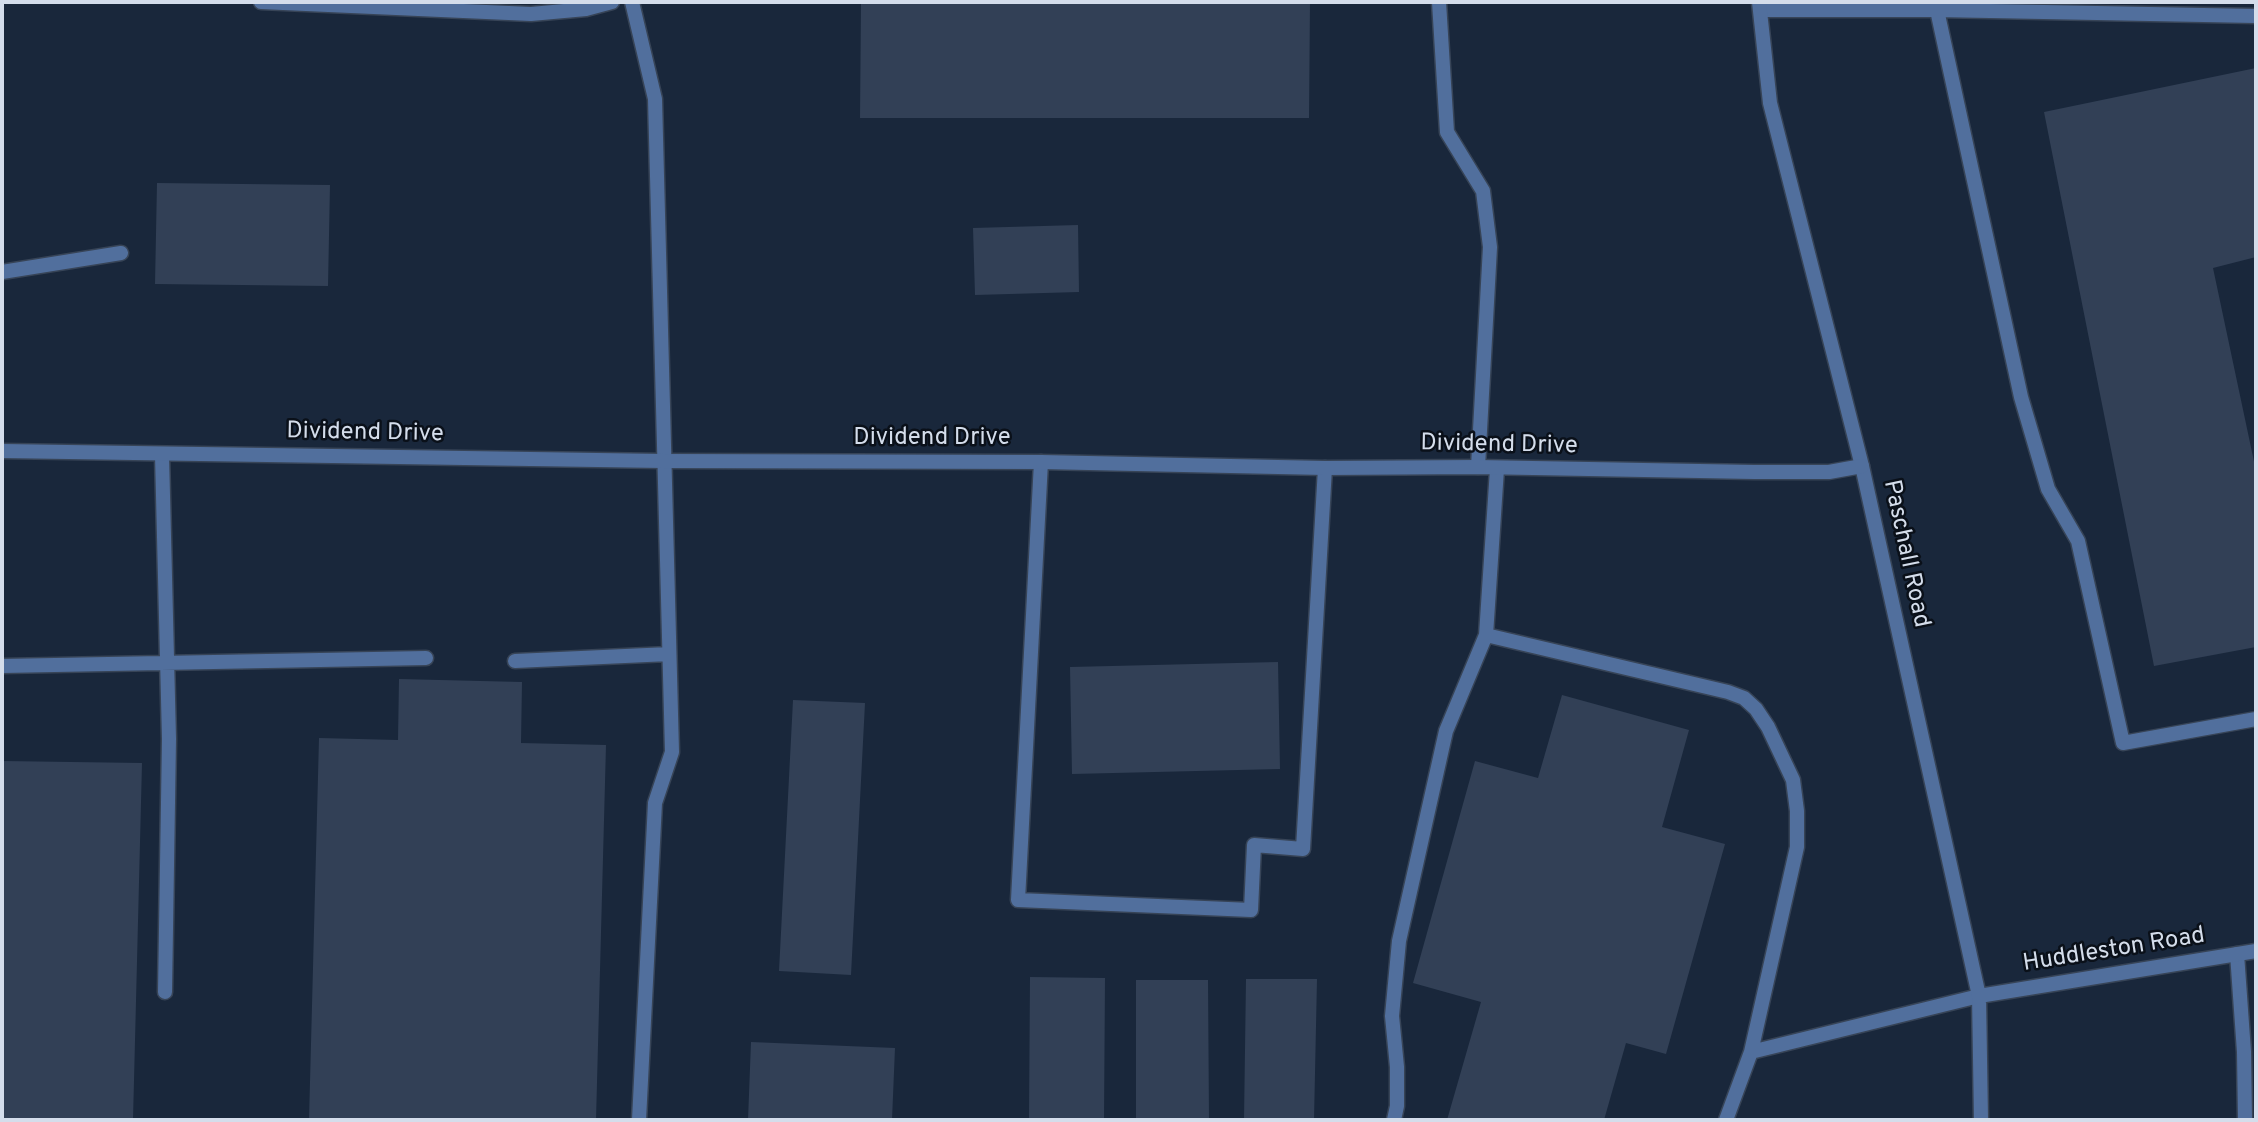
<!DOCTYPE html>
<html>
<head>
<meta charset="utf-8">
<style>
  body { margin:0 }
  #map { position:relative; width:2258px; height:1122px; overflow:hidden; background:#19273b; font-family:Overpass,sans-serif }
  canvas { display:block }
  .frame { position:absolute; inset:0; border:4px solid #d4ddeb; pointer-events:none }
</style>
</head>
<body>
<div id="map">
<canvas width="2258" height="1122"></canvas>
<div class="frame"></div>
</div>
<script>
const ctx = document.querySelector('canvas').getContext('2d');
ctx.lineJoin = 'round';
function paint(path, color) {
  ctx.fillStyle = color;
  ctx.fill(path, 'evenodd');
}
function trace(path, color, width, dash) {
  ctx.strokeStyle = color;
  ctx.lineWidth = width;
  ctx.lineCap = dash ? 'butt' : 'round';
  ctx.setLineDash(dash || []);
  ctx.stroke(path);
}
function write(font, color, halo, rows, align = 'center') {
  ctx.font = font + ' Overpass,sans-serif';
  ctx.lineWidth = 5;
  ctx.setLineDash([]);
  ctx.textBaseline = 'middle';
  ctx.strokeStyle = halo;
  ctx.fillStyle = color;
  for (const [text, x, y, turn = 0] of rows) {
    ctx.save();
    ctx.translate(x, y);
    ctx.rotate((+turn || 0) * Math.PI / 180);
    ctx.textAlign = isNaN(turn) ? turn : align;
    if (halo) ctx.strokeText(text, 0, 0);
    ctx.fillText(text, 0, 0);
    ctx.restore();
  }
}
const building = new Path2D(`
  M 861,2 L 1310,2 L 1309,118 L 860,118 Z
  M 2256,68 L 2256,257 L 2213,268 L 2256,471 L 2256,647 L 2154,666 L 2044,112 Z
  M 157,183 L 330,185 L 328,286 L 155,284 Z
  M 1078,225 L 1079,292 L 975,295 L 973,228 Z
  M 1278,662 L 1280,769 L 1072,774 L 1070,667 Z
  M 399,679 L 522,682 L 521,743 L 606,745 L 596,1120 L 309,1120 L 319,738 L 398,740 Z
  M 1562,695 L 1689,730 L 1662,827 L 1725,844 L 1666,1054 L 1626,1043 L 1604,1120 L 1447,1120 L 1481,1002 L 1413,983 L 1475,761 L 1538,778 Z
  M 793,700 L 865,703 L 851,975 L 779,971 Z
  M 2,761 L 142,763 L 133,1120 L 2,1120 Z
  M 1030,977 L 1105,978 L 1104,1120 L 1029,1120 Z
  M 1246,979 L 1317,979 L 1314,1120 L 1244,1120 Z
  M 1136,980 L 1208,980 L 1209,1120 L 1136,1120 Z
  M 751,1042 L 895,1048 L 892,1120 L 748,1120 Z`);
const service = new Path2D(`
  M 261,2 L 531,14 L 586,9 L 612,2
  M 632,2 L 655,99 L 672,752 L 655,803 L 639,1120
  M 1439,2 L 1447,132 L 1483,191 L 1490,247 L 1478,467
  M 1761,10 L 1937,10
  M 2256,16 L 1937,10 L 2021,397 L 2048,489 L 2078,541 L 2123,743 L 2256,719
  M 2,272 L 121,253
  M 162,455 L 169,739 L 165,992
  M 1041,462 L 1018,900 L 1251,910 L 1254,845 L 1303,849 L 1325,468
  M 1486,635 L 1728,692 L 1744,698 L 1756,709 L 1768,727 L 1793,780 L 1797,811 L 1797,847 L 1751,1052
  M 515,661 L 669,654
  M 2,666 L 426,658
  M 2237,954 L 2244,1052 L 2245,1120
  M 1394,1120 L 1397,1106 L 1397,1067 L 1392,1016 L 1399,941 L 1446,731 L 1486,635 L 1497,469
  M 1726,1120 L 1751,1052 L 1979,996`);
const minor = new Path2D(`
  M 1759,2 L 1770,103 L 1862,466 L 1979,996 L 1981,1120
  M 1979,996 L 2256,951`);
const tertiary = new Path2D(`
  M 2,451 L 663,461 L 1041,462 L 1325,468 L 1478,467 L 1754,472 L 1829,472 L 1862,466`);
const streetNames = [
  ["Dividend Drive",365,434,1],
  ["Dividend Drive",932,439],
  ["Dividend Drive",1499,446,1],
  ["Paschall Road",1905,554,78],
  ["Huddleston Road",2114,951,-9]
];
paint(building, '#324056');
trace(service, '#374457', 17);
trace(minor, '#374457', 17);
trace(tertiary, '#374457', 17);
trace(service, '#516f9d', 14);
trace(minor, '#516f9d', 14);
trace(tertiary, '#516f9d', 14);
write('24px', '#d4ddeb', '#0a1019', streetNames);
</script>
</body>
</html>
